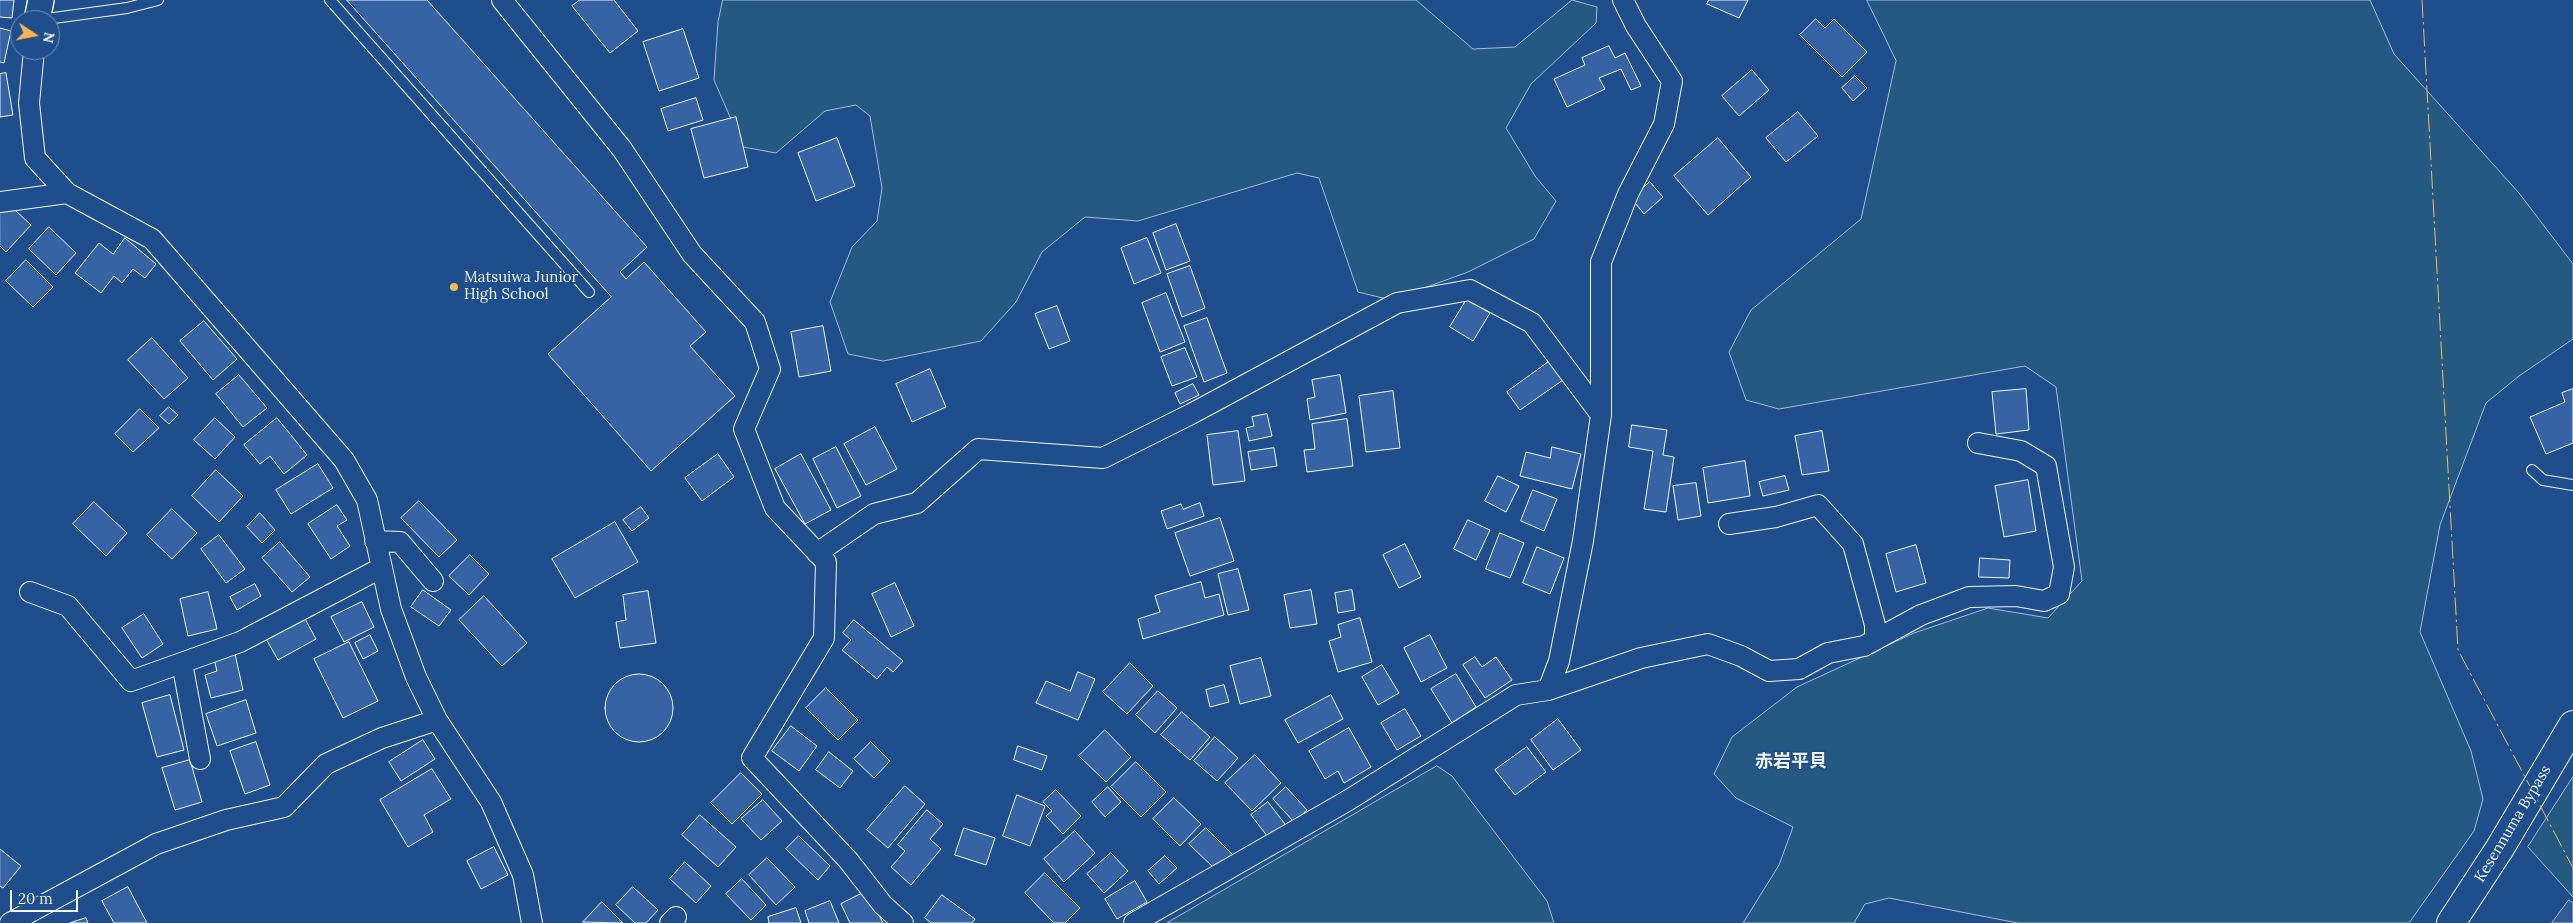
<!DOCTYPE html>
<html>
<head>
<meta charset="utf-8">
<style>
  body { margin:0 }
  #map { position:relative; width:2573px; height:923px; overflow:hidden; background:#1f4e8c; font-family:Lora,serif }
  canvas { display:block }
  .north { position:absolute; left:10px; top:10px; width:50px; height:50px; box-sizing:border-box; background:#1f4e8c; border:1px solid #7391ba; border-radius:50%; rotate:101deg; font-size:14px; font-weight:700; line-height:20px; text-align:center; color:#f2f6ff }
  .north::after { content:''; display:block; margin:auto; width:18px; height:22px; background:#ffb74d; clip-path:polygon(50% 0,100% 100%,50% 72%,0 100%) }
  .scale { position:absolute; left:10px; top:890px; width:68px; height:22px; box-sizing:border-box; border:2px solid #f2f6ff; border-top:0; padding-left:6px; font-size:15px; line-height:18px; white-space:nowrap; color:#f2f6ff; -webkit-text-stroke:4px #1f4e8c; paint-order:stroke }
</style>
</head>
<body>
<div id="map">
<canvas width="2573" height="923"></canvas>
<div class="north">N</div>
<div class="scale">20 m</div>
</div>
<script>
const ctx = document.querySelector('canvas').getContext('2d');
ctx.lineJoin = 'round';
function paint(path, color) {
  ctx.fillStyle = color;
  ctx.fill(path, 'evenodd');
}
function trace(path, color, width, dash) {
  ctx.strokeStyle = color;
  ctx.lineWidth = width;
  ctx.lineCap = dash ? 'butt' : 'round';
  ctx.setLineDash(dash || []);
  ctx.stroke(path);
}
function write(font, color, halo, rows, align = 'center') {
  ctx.font = font + ' Lora,"Noto Sans JP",serif';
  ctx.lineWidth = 4;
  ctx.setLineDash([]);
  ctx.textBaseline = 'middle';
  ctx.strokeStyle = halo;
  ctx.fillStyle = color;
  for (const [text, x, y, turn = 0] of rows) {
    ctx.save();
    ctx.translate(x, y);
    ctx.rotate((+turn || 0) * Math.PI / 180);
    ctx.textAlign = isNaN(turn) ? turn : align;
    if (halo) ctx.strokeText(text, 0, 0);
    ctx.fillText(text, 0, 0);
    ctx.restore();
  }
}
const green = new Path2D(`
  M 723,0 L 1416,0 L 1473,49 L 1515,47 L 1572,0 L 1597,7 L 1596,23 L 1531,84 L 1506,128 L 1535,176 L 1556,201 L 1534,239 L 1468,272 L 1391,300 L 1358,292 L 1319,178 L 1297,173 L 1138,221 L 1085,217 L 1042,252 L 1016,302 L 981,341 L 883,361 L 848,354 L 830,302 L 852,247 L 877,221 L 882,188 L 870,116 L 856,105 L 825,111 L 776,153 L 743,147 L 714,80 L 718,22 Z
  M 1867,0 L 2370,0 L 2394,54 L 2519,193 L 2573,264 L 2573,339 L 2519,376 L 2486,403 L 2440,525 L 2420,632 L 2471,751 L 2483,799 L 2474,831 L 2409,923 L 2018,923 L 1889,898 L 1865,904 L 1854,923 L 1743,923 L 1779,865 L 1793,827 L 1736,798 L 1714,774 L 1732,737 L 1797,687 L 1914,633 L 1988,608 L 2048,618 L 2082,581 L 2056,387 L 2025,366 L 1779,409 L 1746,400 L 1729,352 L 1751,310 L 1861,219 L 1896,61 Z
  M 1437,766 L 1452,776 L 1547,901 L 1554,923 L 1167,923 Z
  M 2573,777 L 2573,897 L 2528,847 Z`);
const parking = new Path2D(`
  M 2569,900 L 2573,903 L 2573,923 L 2552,923 Z`);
const building = new Path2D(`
  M 0,0 L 14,0 L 12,18 L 0,17 Z
  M 347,0 L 427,0 L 647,247 L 620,272 L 626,279 L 644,262 L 706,332 L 690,346 L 735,396 L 651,471 L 548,354 L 611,297 Z
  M 580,0 L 614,0 L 638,31 L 610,53 L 572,6 Z
  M 1709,0 L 1748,0 L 1739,18 L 1707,4 Z
  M 1816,19 L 1825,28 L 1834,19 L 1867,52 L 1842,77 L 1800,35 Z
  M 0,28 L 11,31 L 4,63 L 0,62 Z
  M 683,29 L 699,78 L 659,91 L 643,42 Z
  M 1609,46 L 1615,58 L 1625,53 L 1641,86 L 1631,90 L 1621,69 L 1599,78 L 1605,89 L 1567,107 L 1554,79 L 1585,65 L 1582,58 Z
  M 1752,70 L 1769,90 L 1739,116 L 1722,96 Z
  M 6,73 L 13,115 L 0,117 L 0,74 Z
  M 1855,76 L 1867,88 L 1853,101 L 1842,88 Z
  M 696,98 L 703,120 L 668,131 L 661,109 Z
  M 1798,112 L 1818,136 L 1786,162 L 1766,138 Z
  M 736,117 L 748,167 L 704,178 L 691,129 Z
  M 837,138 L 855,186 L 816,201 L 798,153 Z
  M 1718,138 L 1751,177 L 1708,215 L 1674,176 Z
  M 1650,182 L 1663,197 L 1644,214 L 1631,198 Z
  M 0,209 L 15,210 L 31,225 L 6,252 L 0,246 Z
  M 1176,224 L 1190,261 L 1166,270 L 1153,233 Z
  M 49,227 L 76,253 L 56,275 L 29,249 Z
  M 125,238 L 156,264 L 145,278 L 133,269 L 122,283 L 114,276 L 101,293 L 75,273 L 99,243 L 113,254 Z
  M 1147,238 L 1161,273 L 1134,284 L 1121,248 Z
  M 26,260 L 53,287 L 33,307 L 6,281 Z
  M 1190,266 L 1205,308 L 1182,317 L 1167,274 Z
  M 1166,293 L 1185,342 L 1160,352 L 1142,303 Z
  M 1467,299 L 1490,313 L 1473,341 L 1450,327 Z
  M 1057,306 L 1070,341 L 1049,349 L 1035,314 Z
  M 1207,318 L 1227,373 L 1204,382 L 1184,326 Z
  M 204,321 L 237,359 L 213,380 L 180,341 Z
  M 823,326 L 831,371 L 799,377 L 791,332 Z
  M 152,338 L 188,378 L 164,399 L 128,360 Z
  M 1185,348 L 1197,377 L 1172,386 L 1161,357 Z
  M 1550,361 L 1563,380 L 1520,410 L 1507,392 Z
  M 930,369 L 946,407 L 912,422 L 896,384 Z
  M 239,375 L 267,408 L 243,427 L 216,394 Z
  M 1340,375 L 1346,413 L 1310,420 L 1307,399 L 1315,397 L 1312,380 Z
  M 1193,384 L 1199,395 L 1180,404 L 1175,393 Z
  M 2026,389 L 2029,430 L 1996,434 L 1992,392 Z
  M 2573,389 L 2573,443 L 2546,454 L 2530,417 L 2565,402 L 2562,393 Z
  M 1393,391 L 1400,448 L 1366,452 L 1359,396 Z
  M 169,407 L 178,415 L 169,424 L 160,416 Z
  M 140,409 L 159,428 L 133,452 L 115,434 Z
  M 1267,414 L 1272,436 L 1249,441 L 1246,428 L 1254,426 L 1252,417 Z
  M 215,418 L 235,437 L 215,459 L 194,440 Z
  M 277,418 L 307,455 L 284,474 L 270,456 L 260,464 L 244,445 Z
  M 1347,419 L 1353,466 L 1307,472 L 1304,450 L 1315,449 L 1312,424 Z
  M 1632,425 L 1667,430 L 1663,455 L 1674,457 L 1666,512 L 1644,509 L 1653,451 L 1629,447 Z
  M 875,427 L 897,469 L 866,485 L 844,444 Z
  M 1238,431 L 1245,481 L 1213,485 L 1207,435 Z
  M 1822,431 L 1829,471 L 1802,475 L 1795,436 Z
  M 836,447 L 861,496 L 837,508 L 813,459 Z
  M 1552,447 L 1581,454 L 1572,489 L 1520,476 L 1526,452 L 1550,458 Z
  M 1274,448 L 1277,466 L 1251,470 L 1248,452 Z
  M 718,454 L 734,477 L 702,501 L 685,478 Z
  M 801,454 L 831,510 L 805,524 L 775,469 Z
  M 1745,461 L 1750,496 L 1708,503 L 1703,468 Z
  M 318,464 L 333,488 L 291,514 L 276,490 Z
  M 216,470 L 243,496 L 219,522 L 192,496 Z
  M 1498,476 L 1519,486 L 1506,512 L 1485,501 Z
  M 1785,476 L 1789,490 L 1763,496 L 1759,482 Z
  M 2028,480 L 2036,531 L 2004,537 L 1995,486 Z
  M 1696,483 L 1701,516 L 1678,520 L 1673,486 Z
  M 1533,490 L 1557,499 L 1544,531 L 1521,521 Z
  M 419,501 L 457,540 L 439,557 L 401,518 Z
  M 94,502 L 127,533 L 106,556 L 73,524 Z
  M 1200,503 L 1204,516 L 1167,529 L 1161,511 L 1181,504 L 1183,509 Z
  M 337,505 L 347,520 L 337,526 L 350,546 L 331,559 L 308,524 Z
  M 641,507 L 649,518 L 632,531 L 623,520 Z
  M 172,509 L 197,533 L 172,559 L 147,535 Z
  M 260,513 L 275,530 L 262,543 L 247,527 Z
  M 1220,518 L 1234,561 L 1190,576 L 1175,533 Z
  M 1468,520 L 1490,530 L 1476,560 L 1454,549 Z
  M 615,522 L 638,562 L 575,598 L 552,559 Z
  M 1500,533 L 1524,543 L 1510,578 L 1486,569 Z
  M 219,535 L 245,569 L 226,583 L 201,549 Z
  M 280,542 L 310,577 L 292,592 L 262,558 Z
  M 1405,544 L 1421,577 L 1399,588 L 1383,555 Z
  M 1916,545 L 1926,583 L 1896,592 L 1886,554 Z
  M 1537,547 L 1564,558 L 1550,594 L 1523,583 Z
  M 470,555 L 489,574 L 469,595 L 449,576 Z
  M 1980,558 L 2010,560 L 2009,578 L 1979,577 Z
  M 1238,569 L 1249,610 L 1228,615 L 1218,574 Z
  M 1201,582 L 1205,598 L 1219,594 L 1224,615 L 1143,639 L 1138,619 L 1160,612 L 1155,596 Z
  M 895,583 L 914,626 L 891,637 L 872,594 Z
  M 255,584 L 261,596 L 237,610 L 230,597 Z
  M 423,590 L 451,610 L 439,626 L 411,607 Z
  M 1311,590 L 1317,624 L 1290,628 L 1284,595 Z
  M 1352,590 L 1355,610 L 1338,613 L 1335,593 Z
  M 648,591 L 656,643 L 620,648 L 616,622 L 626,620 L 623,595 Z
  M 208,592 L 217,629 L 188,636 L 180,599 Z
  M 484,596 L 527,643 L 502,666 L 459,620 Z
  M 362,602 L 374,627 L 344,642 L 331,617 Z
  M 144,614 L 163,644 L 142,658 L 122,628 Z
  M 304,617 L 316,639 L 278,660 L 265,637 Z
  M 1360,618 L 1372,662 L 1338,672 L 1329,641 L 1341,637 L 1338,625 Z
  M 854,620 L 903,661 L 893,672 L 887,667 L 877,679 L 842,650 L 851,640 L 843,633 Z
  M 370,635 L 378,651 L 363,659 L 355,643 Z
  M 1430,635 L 1447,668 L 1421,682 L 1404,648 Z
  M 349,642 L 378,701 L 343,718 L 314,659 Z
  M 235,654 L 243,690 L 211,698 L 205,675 L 217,671 L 214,659 Z
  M 1475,657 L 1482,667 L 1496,657 L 1512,680 L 1485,698 L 1463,665 Z
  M 1261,658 L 1271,696 L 1240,704 L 1230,666 Z
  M 1130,663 L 1153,686 L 1127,714 L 1103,692 Z
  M 1382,665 L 1399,693 L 1378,705 L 1362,677 Z
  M 1078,672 L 1095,679 L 1078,720 L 1036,703 L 1046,681 L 1070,691 Z
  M 1456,674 L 1476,707 L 1452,723 L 1431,689 Z
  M605 708a34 34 0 1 1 68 0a34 34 0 1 1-68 0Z
  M 1224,685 L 1229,702 L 1210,707 L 1206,690 Z
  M 826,688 L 858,720 L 838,740 L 806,708 Z
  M 1158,691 L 1177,708 L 1155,733 L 1136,715 Z
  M 170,695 L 184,750 L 157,757 L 142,703 Z
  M 1331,695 L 1343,719 L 1298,743 L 1285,720 Z
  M 246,700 L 256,733 L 217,746 L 206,714 Z
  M 1405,709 L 1421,736 L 1397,750 L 1381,723 Z
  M 1182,712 L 1210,737 L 1190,760 L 1161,735 Z
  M 1558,719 L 1581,750 L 1553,770 L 1531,740 Z
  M 791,726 L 817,746 L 799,771 L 772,751 Z
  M 1349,728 L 1371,767 L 1344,783 L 1338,771 L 1325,779 L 1309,751 Z
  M 1105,730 L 1131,757 L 1106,782 L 1079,756 Z
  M 1215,737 L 1238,758 L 1217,781 L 1194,761 Z
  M 423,740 L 435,759 L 401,781 L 389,762 Z
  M 256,742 L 270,785 L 245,794 L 230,751 Z
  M 871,742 L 890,761 L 874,778 L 854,759 Z
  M 1018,746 L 1047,756 L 1042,770 L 1014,760 Z
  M 1527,747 L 1546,772 L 1515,795 L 1495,770 Z
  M 829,752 L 853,771 L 840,788 L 816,770 Z
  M 1255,755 L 1281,783 L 1252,811 L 1225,783 Z
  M 190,760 L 202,802 L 175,810 L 162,768 Z
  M 1136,762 L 1166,792 L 1141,817 L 1111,787 Z
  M 432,769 L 451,799 L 424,815 L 433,832 L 408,847 L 380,800 Z
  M 741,773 L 762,794 L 732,824 L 711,803 Z
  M 905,786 L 925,804 L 888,848 L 867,830 Z
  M 1108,787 L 1121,802 L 1105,817 L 1092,802 Z
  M 1286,787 L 1307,810 L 1294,822 L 1273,799 Z
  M 1056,790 L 1081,816 L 1063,834 L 1046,816 L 1052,811 L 1043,802 Z
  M 1017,795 L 1045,806 L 1030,846 L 1003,836 Z
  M 1174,798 L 1201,824 L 1180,846 L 1153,819 Z
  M 763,800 L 782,821 L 761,840 L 741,819 Z
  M 1268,802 L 1288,828 L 1271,841 L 1251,815 Z
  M 927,810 L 943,824 L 930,839 L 941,849 L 911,885 L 891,867 L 905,851 L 898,845 Z
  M 700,815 L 736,847 L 718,867 L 682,835 Z
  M 964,828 L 995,838 L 986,865 L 955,855 Z
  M 1206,828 L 1233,855 L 1217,871 L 1189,844 Z
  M 1075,831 L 1095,853 L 1064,882 L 1044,859 Z
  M 799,836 L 830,866 L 818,880 L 786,849 Z
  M 494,847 L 508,875 L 481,889 L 467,861 Z
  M 0,849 L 21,866 L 3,888 L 0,886 Z
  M 1111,853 L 1128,871 L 1104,893 L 1087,874 Z
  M 1165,856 L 1177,868 L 1159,884 L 1148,871 Z
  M 767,858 L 795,887 L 776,905 L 749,875 Z
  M 685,862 L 711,886 L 696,903 L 670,879 Z
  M 1045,873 L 1080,908 L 1065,923 L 1054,923 L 1025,893 Z
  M 742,879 L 766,905 L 751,920 L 726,894 Z
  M 1135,881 L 1147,902 L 1117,919 L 1105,899 Z
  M 128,887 L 147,923 L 114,923 L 102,901 Z
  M 633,887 L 658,910 L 646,923 L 635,923 L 616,905 Z
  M 867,891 L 883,923 L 850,923 L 841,904 Z
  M 942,895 L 975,919 L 972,923 L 931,923 L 925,918 Z
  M 830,901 L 839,923 L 809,923 L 805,911 Z
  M 602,902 L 623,923 L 583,922 Z
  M 796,908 L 801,923 L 769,923 L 768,917 Z
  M 86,918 L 88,923 L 70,923 Z`);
const service = new Path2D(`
  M 330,0 L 589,292
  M 39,20 L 127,8 L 158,0
  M 2532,470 L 2543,480 L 2573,485`);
const minor = new Path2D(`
  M 502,0 L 622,149 L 692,254 L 755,322 L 770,369 L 744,429 L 775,508 L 826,562 L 824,638 L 752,758 L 848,860 L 883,905 L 903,923
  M 67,193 L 152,239 L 344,460 L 367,500 L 391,609 L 416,677 L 437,720 L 491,802 L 523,875 L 532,923
  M 0,202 L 67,193 L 35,158 L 29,103 L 34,50
  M 1729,524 L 1776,517 L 1818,505 L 1853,544 L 1875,625 L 1875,640
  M 375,541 L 400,542 L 433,581
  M 817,553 L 874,514 L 917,503 L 978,449 L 1103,458 L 1191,414 L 1397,303 L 1470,290 L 1532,323 L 1601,415
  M 30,592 L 68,606 L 131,681 L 240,642 L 381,568
  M 182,663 L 200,759
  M 1548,690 L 1641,658 L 1708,644 L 1741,656 L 1769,671 L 1799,669 L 1828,653 L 1864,646 L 1921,615 L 1969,597 L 2016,596 L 2044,601 L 2059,594 L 2064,567 L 2046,466 L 2021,451 L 1978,443
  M 10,923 L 156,844 L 226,820 L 284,807 L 326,764 L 382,738 L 437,720
  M 670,923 L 676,917
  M 1134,923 L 1347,801 L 1516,695 L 1548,690 L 1559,661 L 1583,541 L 1601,415 L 1601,262 L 1628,194 L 1664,124 L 1672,81 L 1636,26 L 1623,0`);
const tertiary = new Path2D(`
  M 37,20 L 41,0`);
const trunk = new Path2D(`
  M 2451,923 L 2500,848 L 2573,725`);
const power = new Path2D(`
  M 2422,0 L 2458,650 L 2573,868`);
const markers = [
  [454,287,5,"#ffb74d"]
];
const poiNames = [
  ["Matsuiwa Junior",464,278],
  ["High School",464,295]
];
const streetNames = [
  ["Kesennuma Bypass",2513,824,-59]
];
const quarterNames = [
  ["赤岩平貝",1791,762]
];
paint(green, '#245a82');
trace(green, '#a8bbd7', 1);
paint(parking, '#305b95');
trace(parking, '#a8bbd7', 1);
paint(building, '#3563a3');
trace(building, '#f2f6ff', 1);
trace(service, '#f2f6ff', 12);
trace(minor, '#f2f6ff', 22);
trace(tertiary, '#f2f6ff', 28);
trace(trunk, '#f2f6ff', 30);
trace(service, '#1f4e8c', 10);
trace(minor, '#1f4e8c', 20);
trace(tertiary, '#1f4e8c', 25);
trace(trunk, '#1f4e8c', 28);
trace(power, '#ffb74d', 1, [18, 4, 2.5, 4]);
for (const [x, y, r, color] of markers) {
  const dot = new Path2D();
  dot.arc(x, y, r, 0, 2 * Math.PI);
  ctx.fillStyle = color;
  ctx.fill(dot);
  trace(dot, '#1f4e8c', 2);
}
write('15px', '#f2f6ff', '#1f4e8c', poiNames, 'left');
write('15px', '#f2f6ff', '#1f4e8c', streetNames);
write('bold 18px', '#f2f6ff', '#1f4e8c', quarterNames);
</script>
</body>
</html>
